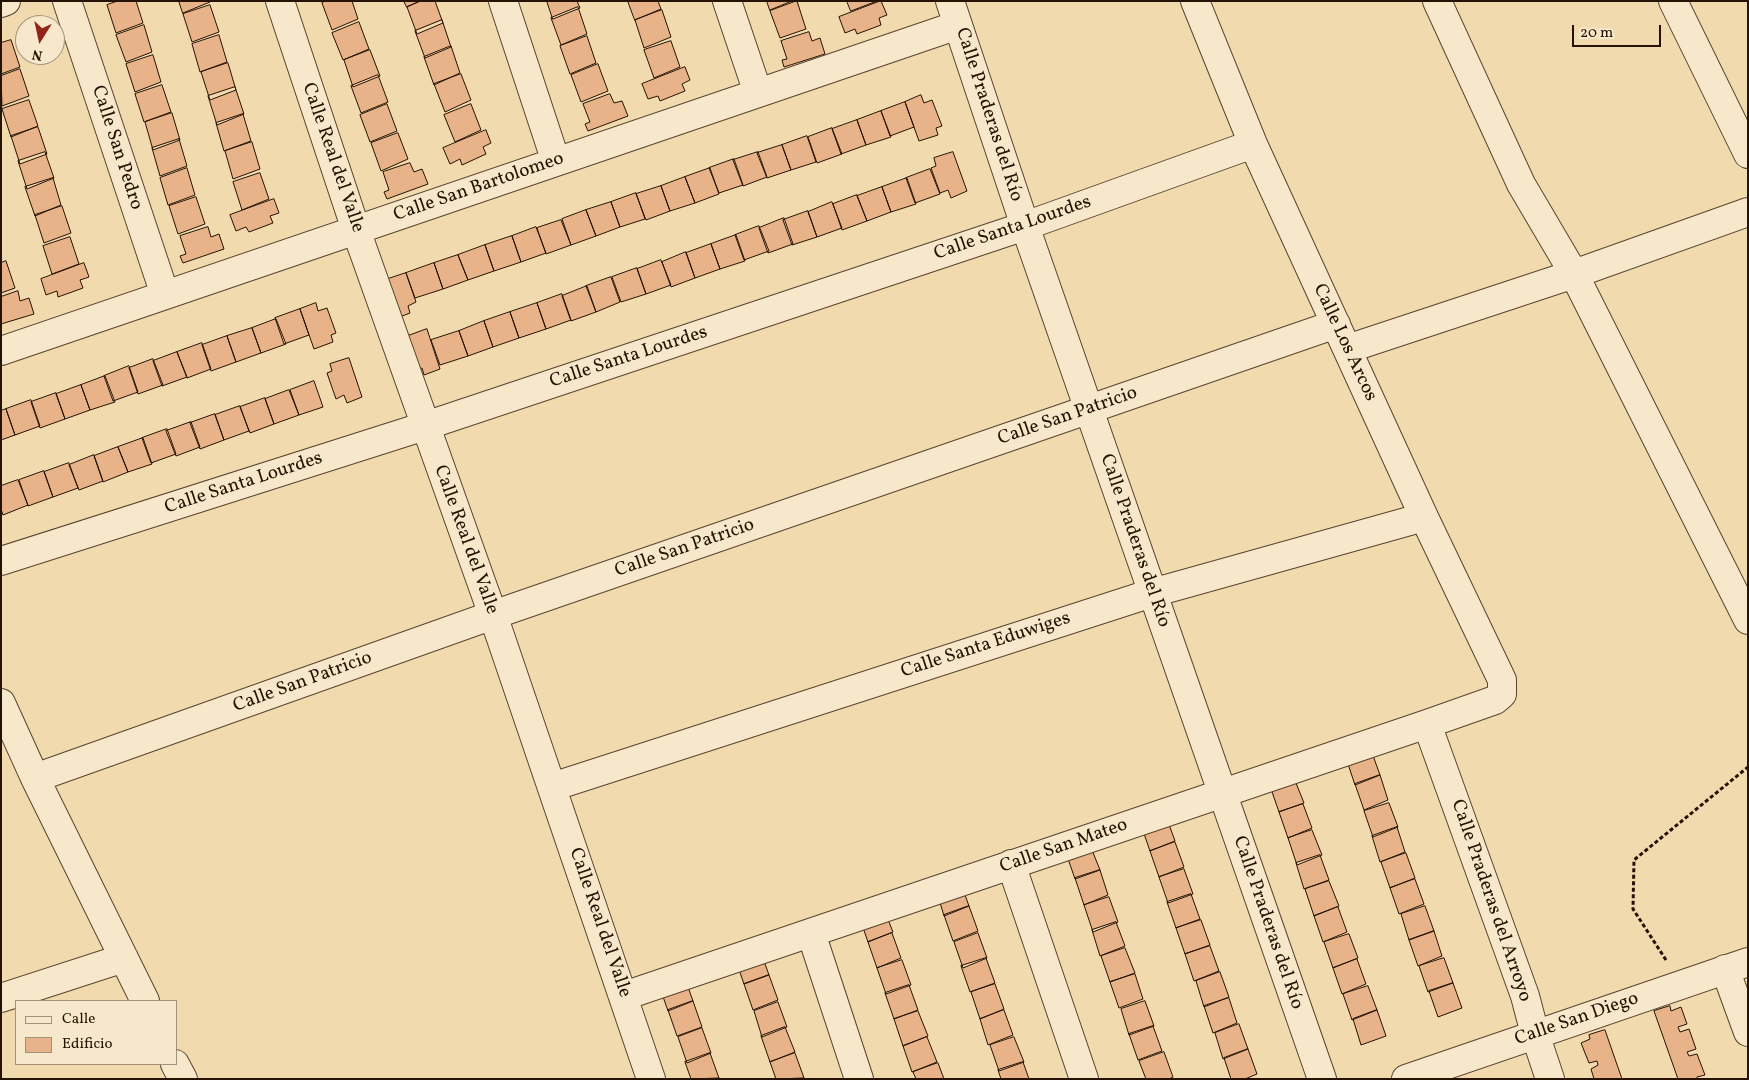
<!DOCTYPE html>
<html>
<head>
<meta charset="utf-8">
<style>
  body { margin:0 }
  #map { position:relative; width:1749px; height:1080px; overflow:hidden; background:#f2daaf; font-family:Vollkorn,serif }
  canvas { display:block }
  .frame { position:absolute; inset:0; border:2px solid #251202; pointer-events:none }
  .legend { position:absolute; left:15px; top:1000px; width:162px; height:65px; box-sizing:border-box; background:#f7e7cb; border:1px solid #a3927b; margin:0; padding:6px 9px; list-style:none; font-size:15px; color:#251202 }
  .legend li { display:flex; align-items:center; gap:10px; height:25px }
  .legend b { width:25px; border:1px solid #a3927b }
  .north { position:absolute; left:15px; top:15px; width:50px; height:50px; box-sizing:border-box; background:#f7e7cb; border:1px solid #a3927b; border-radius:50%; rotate:190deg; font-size:14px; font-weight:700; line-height:20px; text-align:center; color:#251202 }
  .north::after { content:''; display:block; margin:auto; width:18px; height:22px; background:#8f2418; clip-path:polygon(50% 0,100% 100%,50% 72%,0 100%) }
  .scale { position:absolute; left:1572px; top:25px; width:89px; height:22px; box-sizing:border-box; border:2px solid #251202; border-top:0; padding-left:6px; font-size:15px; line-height:18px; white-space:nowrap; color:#251202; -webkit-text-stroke:4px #f7e7cb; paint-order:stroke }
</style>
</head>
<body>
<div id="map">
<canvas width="1749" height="1080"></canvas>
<div class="frame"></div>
<ul class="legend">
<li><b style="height:6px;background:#f7e7cb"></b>Calle</li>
<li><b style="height:14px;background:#e8b388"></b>Edificio</li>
</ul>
<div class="north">N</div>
<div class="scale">20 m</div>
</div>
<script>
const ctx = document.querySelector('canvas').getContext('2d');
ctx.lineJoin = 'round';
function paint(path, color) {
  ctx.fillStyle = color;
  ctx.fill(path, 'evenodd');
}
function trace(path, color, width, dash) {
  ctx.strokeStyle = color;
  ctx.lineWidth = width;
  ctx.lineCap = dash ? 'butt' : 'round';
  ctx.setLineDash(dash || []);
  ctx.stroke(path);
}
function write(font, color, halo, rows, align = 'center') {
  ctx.font = font + ' Vollkorn,serif';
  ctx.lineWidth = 5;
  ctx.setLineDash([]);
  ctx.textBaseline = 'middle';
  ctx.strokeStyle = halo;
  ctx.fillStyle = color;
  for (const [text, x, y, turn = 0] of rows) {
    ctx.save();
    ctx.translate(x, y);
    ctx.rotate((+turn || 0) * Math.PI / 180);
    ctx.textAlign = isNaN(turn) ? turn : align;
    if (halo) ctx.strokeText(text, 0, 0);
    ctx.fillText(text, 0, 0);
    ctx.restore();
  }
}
const building = new Path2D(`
  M 118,1 L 136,1 L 143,23 L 116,33 L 107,5 Z
  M 179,1 L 209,1 L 210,2 L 183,13 Z
  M 326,1 L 352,1 L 358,19 L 332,30 L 322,3 Z
  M 404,1 L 420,1 L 407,7 Z
  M 421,1 L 435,1 L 443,23 L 417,34 L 407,7 Z
  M 547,1 L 577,1 L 580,8 L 553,19 Z
  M 628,1 L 658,1 L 661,9 L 635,20 Z
  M 767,1 L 792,1 L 770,10 Z
  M 797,1 L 806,29 L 780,38 L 770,11 Z
  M 847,1 L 877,1 L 851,11 Z
  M 881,1 L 887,15 L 879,18 L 881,25 L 857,34 L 855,29 L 845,33 L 839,17 Z
  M 210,5 L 219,32 L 192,42 L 183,14 Z
  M 578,7 L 587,34 L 561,45 L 551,18 Z
  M 662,10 L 671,37 L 644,48 L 635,20 Z
  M 442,20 L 451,47 L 425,58 L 415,31 Z
  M 359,22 L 369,49 L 343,60 L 332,33 Z
  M 144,25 L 152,52 L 126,62 L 116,35 Z
  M 809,32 L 812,41 L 820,38 L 825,54 L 784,67 L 782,60 L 787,59 L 781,41 Z
  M 219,35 L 227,62 L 200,72 L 192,44 Z
  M 587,36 L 596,63 L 570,74 L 560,46 Z
  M 11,40 L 20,67 L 1,74 L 1,43 Z
  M 671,41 L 680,67 L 654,78 L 644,50 Z
  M 451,46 L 460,73 L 434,85 L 424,57 Z
  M 370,50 L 380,76 L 353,87 L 344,60 Z
  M 153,55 L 161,82 L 135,92 L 126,64 Z
  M 228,63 L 236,90 L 210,100 L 201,72 Z
  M 598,64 L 608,91 L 581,102 L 571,75 Z
  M 685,67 L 690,80 L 682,84 L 685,91 L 660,101 L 658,96 L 648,99 L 642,84 Z
  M 20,69 L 29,96 L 2,106 L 1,76 Z
  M 461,74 L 471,100 L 445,112 L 434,84 Z
  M 378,75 L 388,102 L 361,113 L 351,86 Z
  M 162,85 L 171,112 L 144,122 L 135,94 Z
  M 235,87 L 244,114 L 217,125 L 208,96 Z
  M 610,94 L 614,103 L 622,101 L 628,116 L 588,131 L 585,124 L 590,122 L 583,104 Z
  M 921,95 L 924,103 L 932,100 L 942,126 L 936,128 L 938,135 L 919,141 L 905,102 Z
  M 29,100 L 38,126 L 11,137 L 2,109 Z
  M 905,102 L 914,127 L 890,136 L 881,111 Z
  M 387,104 L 397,131 L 370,142 L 360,115 Z
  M 471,104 L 481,130 L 455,142 L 444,115 Z
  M 881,111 L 891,137 L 866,145 L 857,120 Z
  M 172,113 L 180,140 L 153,150 L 145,122 Z
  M 243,114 L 251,141 L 224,151 L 216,123 Z
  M 857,120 L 866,145 L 841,154 L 832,129 Z
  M 38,127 L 47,154 L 20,164 L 11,136 Z
  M 832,128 L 842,154 L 817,163 L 808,137 Z
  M 486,130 L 491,143 L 483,147 L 486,154 L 462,165 L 460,159 L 450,164 L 443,148 Z
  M 398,133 L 408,159 L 381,171 L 371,143 Z
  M 807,136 L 816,162 L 791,170 L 782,145 Z
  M 179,139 L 187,166 L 160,176 L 152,148 Z
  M 252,142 L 260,169 L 233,179 L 225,151 Z
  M 782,145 L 791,170 L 767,178 L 757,153 Z
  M 45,152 L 54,178 L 27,189 L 18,161 Z
  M 758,152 L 767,177 L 743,186 L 733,160 Z
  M 953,152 L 967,191 L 951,198 L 948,190 L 940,193 L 931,168 L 936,166 L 934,158 Z
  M 734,159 L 743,185 L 719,193 L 709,168 Z
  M 410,163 L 414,172 L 422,169 L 428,184 L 387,199 L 384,192 L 389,190 L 383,172 Z
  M 187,168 L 195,195 L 168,205 L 160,178 Z
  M 710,168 L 719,194 L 695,203 L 685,177 Z
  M 930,169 L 940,194 L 915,203 L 906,178 Z
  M 260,173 L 269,199 L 242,210 L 233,182 Z
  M 685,177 L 695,203 L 670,211 L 661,186 Z
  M 53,178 L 61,205 L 35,216 L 25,187 Z
  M 907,178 L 916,204 L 891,212 L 882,187 Z
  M 661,186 L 670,211 L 646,220 L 636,194 Z
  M 882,187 L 891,212 L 867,221 L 857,196 Z
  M 636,193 L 645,219 L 620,227 L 611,202 Z
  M 857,195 L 867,221 L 842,230 L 833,204 Z
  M 196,197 L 205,224 L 178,234 L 169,206 Z
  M 274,199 L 279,213 L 270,216 L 273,223 L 249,232 L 246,227 L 236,231 L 230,215 Z
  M 611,202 L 620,227 L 596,236 L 586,210 Z
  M 832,202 L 842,228 L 817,237 L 808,212 Z
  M 62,206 L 71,233 L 44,243 L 35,215 Z
  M 586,210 L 596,236 L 571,245 L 562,219 Z
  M 808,211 L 817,237 L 792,245 L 783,220 Z
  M 784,218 L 793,244 L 768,253 L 759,228 Z
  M 561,220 L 571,245 L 546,254 L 537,228 Z
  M 759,226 L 769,251 L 744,260 L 735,235 Z
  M 208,227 L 211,237 L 219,234 L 224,249 L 183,263 L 180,256 L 186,254 L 180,236 Z
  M 536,227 L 546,253 L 521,262 L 512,236 Z
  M 736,235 L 745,261 L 720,269 L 711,244 Z
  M 512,236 L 521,262 L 494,271 L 485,245 Z
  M 70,237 L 79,264 L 52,274 L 43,246 Z
  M 711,244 L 720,269 L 695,278 L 686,253 Z
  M 485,245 L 494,271 L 468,280 L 458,255 Z
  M 686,252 L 695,278 L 671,287 L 662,262 Z
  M 458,255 L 468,280 L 443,289 L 434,263 Z
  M 661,260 L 671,285 L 646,294 L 637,269 Z
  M 6,261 L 15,288 L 1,293 L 1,263 Z
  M 84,263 L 89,277 L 80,280 L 83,288 L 58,297 L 57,291 L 46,295 L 41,279 Z
  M 434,263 L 443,289 L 415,298 L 406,273 Z
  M 637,268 L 646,294 L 621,302 L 612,277 Z
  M 406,273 L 416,302 L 408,306 L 410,313 L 392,320 L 379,282 Z
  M 611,277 L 620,302 L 596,312 L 586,286 Z
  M 587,286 L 596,312 L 571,321 L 562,296 Z
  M 18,291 L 20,301 L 29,298 L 34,314 L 1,324 L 1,297 Z
  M 562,294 L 571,320 L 546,329 L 537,303 Z
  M 316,303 L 318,311 L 327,308 L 336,333 L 331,335 L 333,342 L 314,349 L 300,309 Z
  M 537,303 L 546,329 L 519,338 L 510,312 Z
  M 300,309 L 309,335 L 284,344 L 275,318 Z
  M 510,312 L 519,338 L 493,347 L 484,321 Z
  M 276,319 L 286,344 L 261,353 L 252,328 Z
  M 484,321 L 493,347 L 468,356 L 459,331 Z
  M 252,328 L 261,353 L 236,362 L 227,336 Z
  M 427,329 L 440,369 L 424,375 L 422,368 L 413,371 L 408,336 Z
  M 459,331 L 468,356 L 440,365 L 431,340 Z
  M 227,336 L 236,362 L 211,371 L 202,345 Z
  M 202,343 L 211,369 L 187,378 L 177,352 Z
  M 177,352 L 187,377 L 162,386 L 153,361 Z
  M 349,358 L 362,397 L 347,403 L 344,395 L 336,399 L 327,373 L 332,371 L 330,364 Z
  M 153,359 L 163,385 L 138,394 L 129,368 Z
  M 129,366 L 138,392 L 113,401 L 104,376 Z
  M 105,376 L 115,402 L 90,410 L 81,385 Z
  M 314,381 L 323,407 L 299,415 L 290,390 Z
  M 81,385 L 90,410 L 65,419 L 56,394 Z
  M 289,390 L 299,415 L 274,424 L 265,399 Z
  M 56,393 L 65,419 L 40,428 L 31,402 Z
  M 265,398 L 274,424 L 250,433 L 240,407 Z
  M 31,400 L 40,426 L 15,435 L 6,409 Z
  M 240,406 L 249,431 L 224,440 L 215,415 Z
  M 6,409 L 15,435 L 1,440 L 1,411 Z
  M 215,414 L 224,440 L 200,449 L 190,423 Z
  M 191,422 L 200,447 L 176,456 L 166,431 Z
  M 167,429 L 176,454 L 151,463 L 142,438 Z
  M 143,438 L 152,464 L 128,472 L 118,447 Z
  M 118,447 L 128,472 L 103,482 L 94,456 Z
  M 94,455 L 103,481 L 79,490 L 69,465 Z
  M 69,463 L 78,488 L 53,497 L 44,472 Z
  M 44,471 L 53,497 L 28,506 L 19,480 Z
  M 18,480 L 28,505 L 3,515 L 1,509 L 1,486 Z
  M 1371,750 L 1380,775 L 1355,785 L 1346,758 Z
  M 1380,775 L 1388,800 L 1364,810 L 1355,784 Z
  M 1294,778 L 1304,803 L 1279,812 L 1270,786 Z
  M 1389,803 L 1398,827 L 1373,837 L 1364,811 Z
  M 1303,804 L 1312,828 L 1288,838 L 1279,812 Z
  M 1166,816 L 1175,841 L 1150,851 L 1141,825 Z
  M 1397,827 L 1405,852 L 1380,862 L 1372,836 Z
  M 1312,830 L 1322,855 L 1297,865 L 1288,838 Z
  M 1175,842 L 1184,867 L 1159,877 L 1150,851 Z
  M 1090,845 L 1100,870 L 1075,879 L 1066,853 Z
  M 1406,853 L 1415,878 L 1390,888 L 1381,862 Z
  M 1320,855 L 1329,880 L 1304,889 L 1296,863 Z
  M 1184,869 L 1193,894 L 1168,903 L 1159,877 Z
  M 1100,870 L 1108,895 L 1084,905 L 1075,878 Z
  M 1415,879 L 1424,904 L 1399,914 L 1390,888 Z
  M 960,881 L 969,906 L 944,916 L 936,889 Z
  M 1329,881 L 1339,906 L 1314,916 L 1305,889 Z
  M 1191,894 L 1200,919 L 1176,928 L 1167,902 Z
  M 1109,897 L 1118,922 L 1093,932 L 1084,905 Z
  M 969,906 L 978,931 L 953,941 L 944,915 Z
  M 1425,906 L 1434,931 L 1409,940 L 1401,914 Z
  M 883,907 L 893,932 L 868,942 L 859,916 Z
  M 1338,907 L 1347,932 L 1323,942 L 1314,916 Z
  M 1201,920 L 1210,945 L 1185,954 L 1176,928 Z
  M 1116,922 L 1125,946 L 1100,956 L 1092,930 Z
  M 1434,931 L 1442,956 L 1418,966 L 1409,940 Z
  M 892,933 L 901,958 L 877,968 L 868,942 Z
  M 978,933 L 987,958 L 963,968 L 954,942 Z
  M 1349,934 L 1358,958 L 1333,968 L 1324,942 Z
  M 1210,946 L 1219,971 L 1194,981 L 1185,954 Z
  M 1125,948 L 1135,973 L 1110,982 L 1101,956 Z
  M 760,950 L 769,975 L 744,984 L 735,958 Z
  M 986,958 L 995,983 L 970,992 L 961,966 Z
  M 1444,958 L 1453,983 L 1428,992 L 1419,966 Z
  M 1357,959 L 1366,984 L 1342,994 L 1333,968 Z
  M 902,960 L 911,985 L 886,994 L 877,968 Z
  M 1220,972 L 1229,997 L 1204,1007 L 1196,981 Z
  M 1135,974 L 1143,999 L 1119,1008 L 1110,982 Z
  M 769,975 L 778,1000 L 753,1010 L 744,984 Z
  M 684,976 L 693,1001 L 668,1011 L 659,985 Z
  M 1453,983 L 1462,1008 L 1438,1017 L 1429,991 Z
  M 995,984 L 1004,1009 L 980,1019 L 971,992 Z
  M 909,985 L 918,1010 L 894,1019 L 885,993 Z
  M 1368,986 L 1377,1010 L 1352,1020 L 1343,994 Z
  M 1229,998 L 1237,1023 L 1213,1033 L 1204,1006 Z
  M 693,1001 L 702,1027 L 677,1036 L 668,1010 Z
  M 1145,1001 L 1154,1026 L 1129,1035 L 1121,1009 Z
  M 778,1002 L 787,1027 L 762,1037 L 754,1011 Z
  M 1670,1006 L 1671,1011 L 1681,1007 L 1687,1024 L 1678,1027 L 1680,1032 L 1689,1029 L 1696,1049 L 1687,1052 L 1689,1056 L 1697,1054 L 1705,1075 L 1697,1077 L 1697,1079 L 1678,1079 L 1654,1011 Z
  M 1004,1010 L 1013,1035 L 988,1045 L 980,1019 Z
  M 1377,1010 L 1386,1036 L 1361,1045 L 1353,1019 Z
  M 918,1011 L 928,1036 L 903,1046 L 894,1019 Z
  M 1239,1024 L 1248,1049 L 1223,1059 L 1215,1033 Z
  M 1153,1026 L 1162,1051 L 1138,1060 L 1129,1034 Z
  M 785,1027 L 795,1052 L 770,1062 L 761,1036 Z
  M 702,1028 L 711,1053 L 687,1063 L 678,1037 Z
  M 1605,1030 L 1622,1079 L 1594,1079 L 1591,1069 L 1598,1065 L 1597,1061 L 1589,1063 L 1581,1043 L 1590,1039 L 1589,1035 Z
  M 927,1037 L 937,1062 L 912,1072 L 903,1046 Z
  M 1014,1037 L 1024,1062 L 999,1071 L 990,1045 Z
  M 1248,1049 L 1257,1074 L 1245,1079 L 1231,1079 L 1224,1058 Z
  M 1164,1052 L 1173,1077 L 1169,1079 L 1146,1079 L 1139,1061 Z
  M 710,1053 L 719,1078 L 691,1079 L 685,1062 Z
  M 795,1053 L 804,1078 L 776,1079 L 770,1062 Z
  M 1023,1062 L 1029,1079 L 1001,1079 L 998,1070 Z
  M 938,1063 L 944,1079 L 916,1079 L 913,1072 Z`);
const path = new Path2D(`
  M 1666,960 L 1633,909 L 1634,860 L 1748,767`);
const minor = new Path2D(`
  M 67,1 L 165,295
  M 280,1 L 356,230 L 493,615 L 651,1079
  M 503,1 L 556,162
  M 727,1 L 758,93
  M 950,1 L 1025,226 L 1322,1079
  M 1437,1 L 1521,184 L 1574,274 L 1748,620
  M 1673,1 L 1748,154
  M 1,3 L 6,1
  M 1347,349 L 1574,274 L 1748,212
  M 1,351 L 958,25
  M 1,561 L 425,426 L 1025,226 L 1253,144
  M 1,703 L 35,778 L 145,1001
  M 1427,724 L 1525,996 L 1535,1034 L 1550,1079
  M 35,778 L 493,615 L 1336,324
  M 552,787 L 1152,593 L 1424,517
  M 1011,864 L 1084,1079
  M 811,933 L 859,1079
  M 1725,969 L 1748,1032
  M 624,996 L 1427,724 L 1495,700 L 1502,694 L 1502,680 L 1424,517 L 1253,144 L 1195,1
  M 1,998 L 124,958
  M 175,1064 L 183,1079
  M 1406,1079 L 1748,962`);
const streetNames = [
  ["Calle Praderas del Río",988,115,72],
  ["Calle San Pedro",116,148,72],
  ["Calle Real del Valle",332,158,71],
  ["Calle San Bartolomeo",479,188,-19],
  ["Calle Santa Lourdes",1013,229,-19],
  ["Calle Los Arcos",1344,343,65],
  ["Calle Santa Lourdes",629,358,-18],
  ["Calle San Patricio",1068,417,-19],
  ["Calle Santa Lourdes",244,484,-18],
  ["Calle Real del Valle",465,540,70],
  ["Calle Praderas del Río",1134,541,71],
  ["Calle San Patricio",685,549,-19],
  ["Calle Santa Eduwiges",986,646,-18],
  ["Calle San Patricio",303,683,-20],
  ["Calle San Mateo",1064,847,-19],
  ["Calle Praderas del Arroyo",1490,901,71],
  ["Calle Real del Valle",599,923,71],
  ["Calle Praderas del Río",1267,923,71],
  ["Calle San Diego",1577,1020,-19]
];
paint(building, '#e8b388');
trace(building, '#251202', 1);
trace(minor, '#58442d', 30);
trace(path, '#251202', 3, [4, 2.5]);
trace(minor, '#f7e7cb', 28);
write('19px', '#251202', '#f7e7cb', streetNames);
</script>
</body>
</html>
